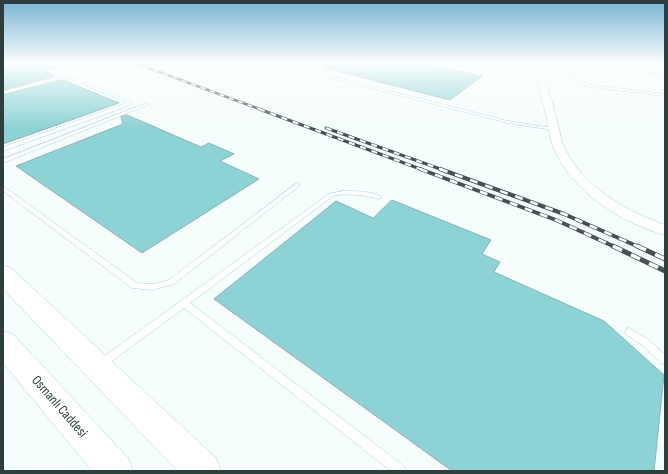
<!DOCTYPE html>
<html>
<head>
<meta charset="utf-8">
<style>
  body { margin:0 }
  #map { position:relative; width:668px; height:474px; overflow:hidden; background:#f6fdfd; font-family:"Sofia Sans Condensed",sans-serif }
  canvas { display:block }
  .frame { position:absolute; inset:0; border:4px solid #2e3e3e; pointer-events:none }
</style>
</head>
<body>
<div id="map">
<canvas width="668" height="474"></canvas>
<div class="frame"></div>
</div>
<script>
const ctx = document.querySelector('canvas').getContext('2d');
ctx.lineJoin = 'round';
function paint(path, color) {
  ctx.fillStyle = color;
  ctx.fill(path, 'evenodd');
}
function trace(path, color, width, dash) {
  ctx.strokeStyle = color;
  ctx.lineWidth = width;
  ctx.lineCap = dash ? 'butt' : 'round';
  ctx.setLineDash(dash || []);
  ctx.stroke(path);
}
function write(font, color, halo, rows, align = 'center') {
  ctx.font = font + ' "Sofia Sans Condensed",sans-serif';
  ctx.lineWidth = 3;
  ctx.setLineDash([]);
  ctx.textBaseline = 'middle';
  ctx.strokeStyle = halo;
  ctx.fillStyle = color;
  for (const [text, x, y, turn = 0] of rows) {
    ctx.save();
    ctx.translate(x, y);
    ctx.rotate((+turn || 0) * Math.PI / 180);
    ctx.textAlign = isNaN(turn) ? turn : align;
    if (halo) ctx.strokeText(text, 0, 0);
    ctx.fillText(text, 0, 0);
    ctx.restore();
  }
}
const building = new Path2D(`
  M 3,63 L 58,63 L 58,67 L 43,71 L 55,76 L 3,90 Z
  M 325,63 L 421,63 L 482,76 L 450,100 L 325,68 Z
  M 63,80 L 119,103 L 3,144 L 3,95 Z
  M 127,115 L 201,147 L 209,143 L 234,154 L 220,161 L 259,179 L 142,253 L 16,166 L 123,124 L 121,117 Z
  M 392,200 L 491,240 L 482,254 L 500,262 L 494,272 L 604,321 L 664,375 L 654,471 L 452,471 L 214,299 L 336,201 L 373,218 Z`);
const lane = new Path2D(`
  M 558,63 L 665,74 L 665,76 L 564,66 L 571,77 L 592,85 L 665,94 L 665,96 L 590,87 L 569,79 Z
  M 328,75 L 508,121 L 553,128 L 555,129 L 553,130 L 508,123 L 327,77 L 327,75 Z
  M 62,76 L 68,76 L 132,102 L 125,107 L 3,151 L 3,147 L 121,105 L 127,102 L 67,78 L 62,78 L 3,94 L 3,92 Z
  M 147,103 L 150,104 L 3,163 L 3,159 Z
  M 297,183 L 300,185 L 299,186 L 174,284 L 152,290 L 132,288 L 3,191 L 3,186 L 137,283 L 152,284 L 169,280 Z
  M 343,191 C 355,191 372,191 382,197 L 379,199 C 364,195 349,193 333,196 L 190,303 L 405,467 L 407,471 L 391,471 L 184,308 L 105,366 L 102,367 L 99,366 L 97,363 L 99,360 L 329,194 Z
  M 629,328 L 648,339 L 665,355 L 665,365 L 662,364 L 642,345 L 626,335 L 625,332 L 626,329 Z`);
const street = new Path2D(`
  M 531,63 L 539,63 C 545,80 551,98 556,116 C 559,127 560,138 565,148 C 583,187 626,211 665,225 L 665,235 C 621,223 573,192 554,149 C 549,139 549,127 546,116 C 542,98 537,81 531,63 Z`);
const secondary = new Path2D(`
  M 3,265 L 11,268 L 216,458 L 221,471 L 178,471 L 3,289 Z
  M 3,331 L 13,334 L 128,458 L 133,471 L 92,471 L 3,363 Z`);
const railFar3 = new Path2D(`
  M 135,63 L 262,110`);
const railFar2 = new Path2D(`
  M 259,109 L 423,170
  M 326,128 L 443,170`);
const railFar1 = new Path2D(`
  M 420,169 L 556,220 L 615,247
  M 440,169 L 564,214 L 639,247`);
const rail = new Path2D(`
  M 613,246 L 665,271
  M 637,246 L 665,259`);
const nearStreetnames = [
  ["Osmanlı Caddesi",59,407,49]
];
paint(building, '#8dd2d5');
trace(building, '#8cb1b3', 1);
trace(lane, '#abd1d3', 1);
trace(street, '#abd1d3', 1);
trace(secondary, '#abd1d3', 1);
paint(lane, '#fff');
paint(street, '#fff');
paint(secondary, '#fff');
trace(railFar3, '#435252', 2.5);
trace(railFar2, '#435252', 3);
trace(railFar1, '#435252', 4);
trace(rail, '#435252', 5);
trace(railFar3, '#fff', 1.5, [5]);
trace(railFar2, '#fff', 2, [6]);
trace(railFar1, '#fff', 2.5, [8]);
trace(rail, '#fff', 3.5, [10]);
const sky = ctx.createLinearGradient(0, 0, 0, 129);
sky.addColorStop(0, '#77b3d3');
sky.addColorStop(0.49, '#fbfefe');
sky.addColorStop(1, '#fbfefe00');
ctx.fillStyle = sky;
ctx.fillRect(0, 0, 668, 129);
write('14px', '#2e3e3e', '#fff', nearStreetnames);
</script>
</body>
</html>
